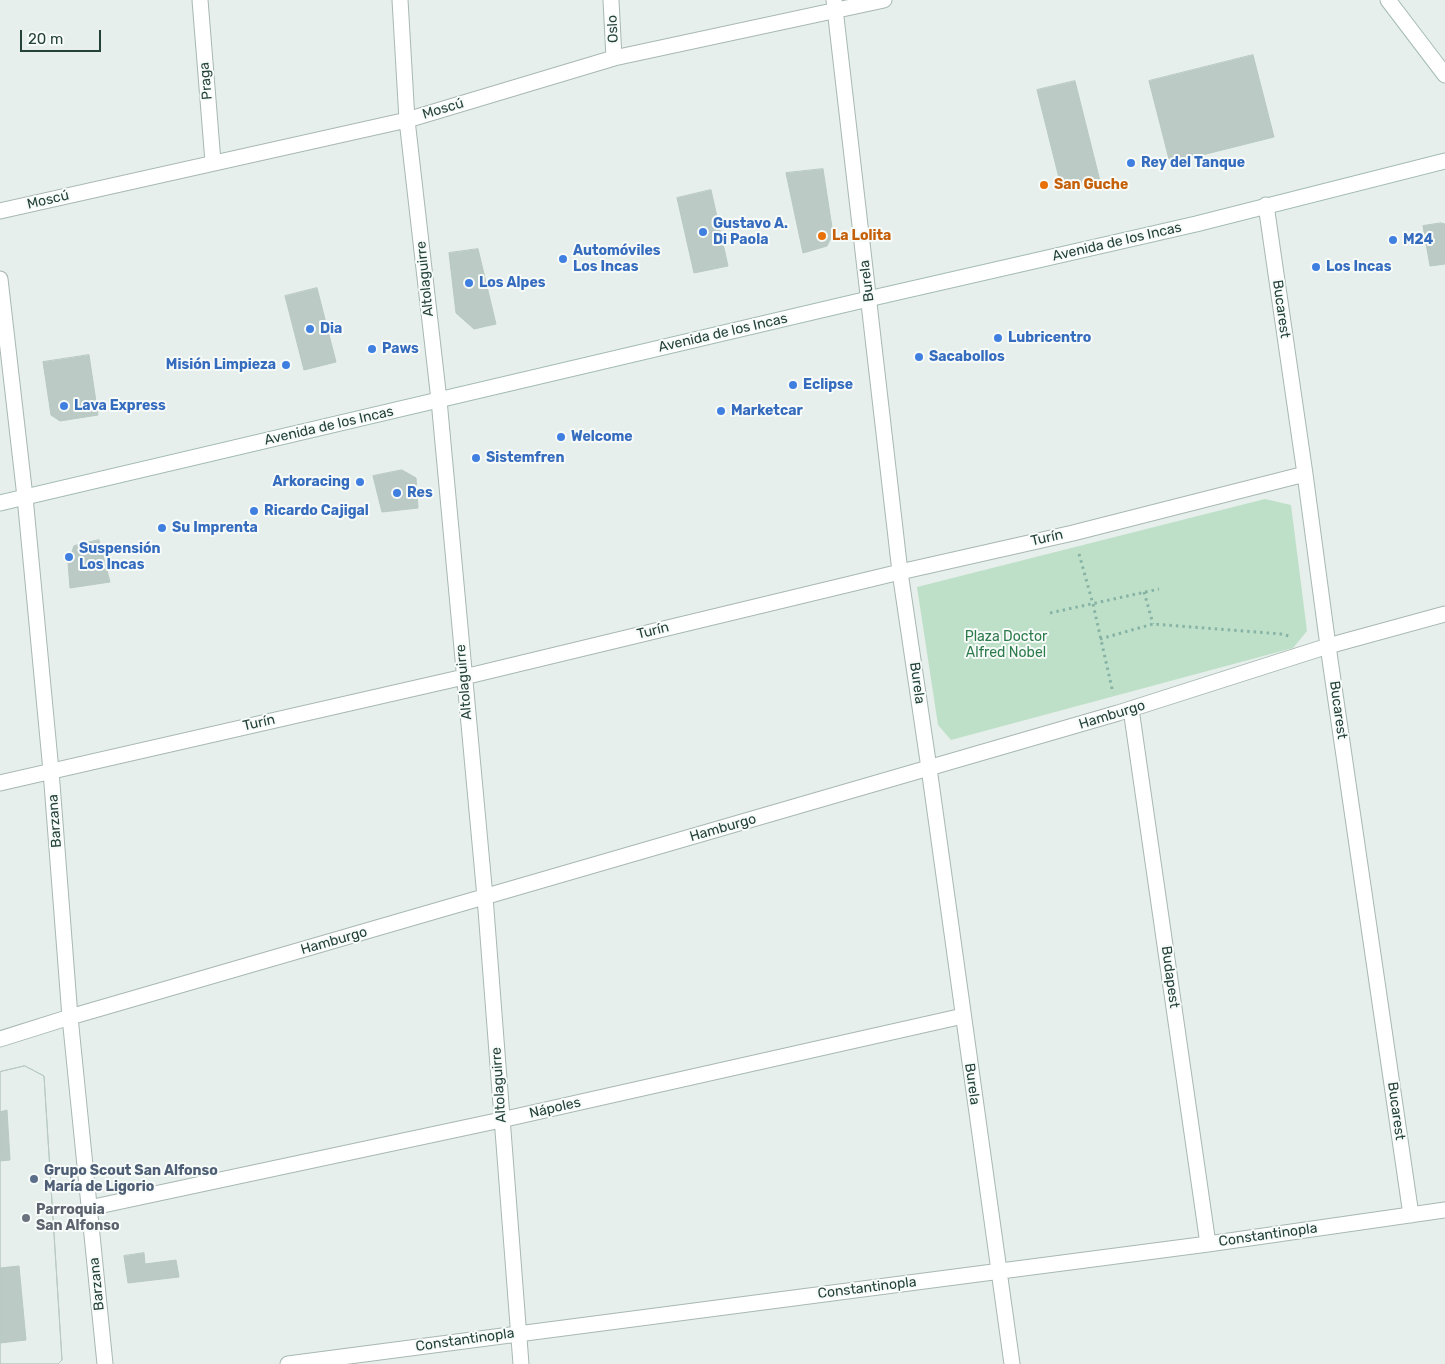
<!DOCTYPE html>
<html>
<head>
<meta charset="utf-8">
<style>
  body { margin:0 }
  #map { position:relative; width:1445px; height:1364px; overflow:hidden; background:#e6efeb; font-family:Rubik,sans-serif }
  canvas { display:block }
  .scale { position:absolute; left:20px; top:30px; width:81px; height:22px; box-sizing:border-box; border:2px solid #24423a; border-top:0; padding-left:6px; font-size:15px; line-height:18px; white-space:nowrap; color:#24423a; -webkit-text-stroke:4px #f7fbf9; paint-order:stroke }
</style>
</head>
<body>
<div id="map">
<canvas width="1445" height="1364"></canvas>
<div class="scale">20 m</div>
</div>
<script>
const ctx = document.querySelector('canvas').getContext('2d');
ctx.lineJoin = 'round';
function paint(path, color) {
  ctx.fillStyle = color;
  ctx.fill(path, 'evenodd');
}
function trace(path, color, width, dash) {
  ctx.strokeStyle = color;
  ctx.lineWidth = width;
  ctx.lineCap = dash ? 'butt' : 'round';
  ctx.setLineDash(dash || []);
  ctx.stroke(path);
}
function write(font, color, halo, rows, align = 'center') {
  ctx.font = font + ' Rubik,sans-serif';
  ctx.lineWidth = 4;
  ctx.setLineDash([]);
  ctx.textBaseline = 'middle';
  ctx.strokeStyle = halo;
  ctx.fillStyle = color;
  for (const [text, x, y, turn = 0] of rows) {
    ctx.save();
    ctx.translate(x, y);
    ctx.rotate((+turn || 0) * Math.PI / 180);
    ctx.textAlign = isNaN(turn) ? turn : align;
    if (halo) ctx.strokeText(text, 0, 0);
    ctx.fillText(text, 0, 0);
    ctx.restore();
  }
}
const green = new Path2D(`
  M 1265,499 L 1291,505 L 1307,631 L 1293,648 L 951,740 L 938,725 L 917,587 Z`);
const building = new Path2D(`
  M 1253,55 L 1274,137 L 1170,163 L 1149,81 Z
  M 1075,81 L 1100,181 L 1062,190 L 1037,90 Z
  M 823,169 L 833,234 L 827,246 L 803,253 L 786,173 Z
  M 711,190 L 728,266 L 694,273 L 677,198 Z
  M 1441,223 L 1445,224 L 1445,264 L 1430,266 L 1423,226 Z
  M 478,249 L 496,324 L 474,329 L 456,313 L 449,253 Z
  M 317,288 L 336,362 L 304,370 L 285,296 Z
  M 89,355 L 98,415 L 60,421 L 51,415 L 43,362 Z
  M 402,470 L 416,478 L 418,508 L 382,512 L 373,476 Z
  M 99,540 L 110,582 L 70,588 L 68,562 L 74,546 Z
  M 25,1066 L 44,1076 L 62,1360 L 58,1364 L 0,1364 L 0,1343 L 26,1340 L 19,1266 L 0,1268 L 0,1161 L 10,1160 L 7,1110 L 0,1112 L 0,1072 Z
  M 25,1066 L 44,1076 L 62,1360 L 58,1364 L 0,1364 L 0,1072 Z
  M 144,1253 L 145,1264 L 176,1260 L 179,1277 L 128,1283 L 124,1256 Z`);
const path = new Path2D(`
  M 1079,554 L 1093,604 L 1113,693
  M 1144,592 L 1153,624
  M 1050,613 L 1159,589
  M 1100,639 L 1153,624 L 1281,634 L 1289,636`);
const street = new Path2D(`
  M 200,0 L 213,162
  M 400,0 L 407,120 L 439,400 L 485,897 L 521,1364
  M 611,0 L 614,58
  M 834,0 L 900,572 L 929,768 L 1012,1364
  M 1266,205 L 1305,474 L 1328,646 L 1411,1215
  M 0,211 L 407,120 L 614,58 L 884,0
  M 0,279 L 25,497 L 51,771 L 70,1017 L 105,1364
  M 1131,709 L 1208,1244
  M 0,783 L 464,677 L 900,572 L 1073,533 L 1305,474
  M 0,1039 L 70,1017 L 1118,713 L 1328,646 L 1445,614
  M 89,1208 L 501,1120 L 963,1016
  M 288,1364 L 1208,1244 L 1445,1210`);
const secondary = new Path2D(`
  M 1388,0 L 1445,75
  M 0,503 L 881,296 L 1196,224 L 1445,161`);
const markers = [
  [1131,163,5,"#3f7fe0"],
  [1044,185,5,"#e8710a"],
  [703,232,5,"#3f7fe0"],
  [822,236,5,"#e8710a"],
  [1393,240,5,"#3f7fe0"],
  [563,259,5,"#3f7fe0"],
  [1316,267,5,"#3f7fe0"],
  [469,283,5,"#3f7fe0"],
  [310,329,5,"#3f7fe0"],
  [998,338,5,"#3f7fe0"],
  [372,349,5,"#3f7fe0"],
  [919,357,5,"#3f7fe0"],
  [286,365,5,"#3f7fe0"],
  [793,385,5,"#3f7fe0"],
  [64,406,5,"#3f7fe0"],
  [721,411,5,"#3f7fe0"],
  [561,437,5,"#3f7fe0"],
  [476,458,5,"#3f7fe0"],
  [360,482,5,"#3f7fe0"],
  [397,493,5,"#3f7fe0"],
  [254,511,5,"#3f7fe0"],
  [162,528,5,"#3f7fe0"],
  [69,557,5,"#3f7fe0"],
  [34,1179,5,"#5c6f8a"],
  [26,1218,5,"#6b7280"]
];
const streetNames = [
  ["Oslo",613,29,-93],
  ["Praga",206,81,-95],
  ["Moscú",443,109,-17],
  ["Moscú",48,200,-13],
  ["Avenida de los Incas",1117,242,-13],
  ["Altolaguirre",425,279,-96],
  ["Burela",867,281,-97],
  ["Bucarest",1281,309,82],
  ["Avenida de los Incas",723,333,-13],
  ["Avenida de los Incas",329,426,-13],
  ["Turín",1047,538,-13],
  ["Turín",653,631,-14],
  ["Altolaguirre",464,682,-95],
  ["Burela",917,683,82],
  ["Bucarest",1338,710,82],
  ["Hamburgo",1112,715,-17],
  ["Turín",259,723,-13],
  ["Barzana",55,821,-94],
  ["Hamburgo",723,828,-16],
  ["Hamburgo",334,941,-16],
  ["Budapest",1170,977,82],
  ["Burela",972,1084,82],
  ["Altolaguirre",499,1085,-94],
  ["Nápoles",555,1108,-13],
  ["Bucarest",1396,1111,82],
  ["Constantinopla",1268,1235,-8],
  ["Barzana",97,1284,-96],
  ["Constantinopla",867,1288,-7],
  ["Constantinopla",465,1340,-8]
];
const shopNames = [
  ["Rey del Tanque",1141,163],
  ["Gustavo A.",713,224],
  ["Di Paola",713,240],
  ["M24",1403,240],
  ["Automóviles",573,251],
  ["Los Incas",573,267],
  ["Los Incas",1326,267],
  ["Los Alpes",479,283],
  ["Dia",320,329],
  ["Lubricentro",1008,338],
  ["Paws",382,349],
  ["Sacabollos",929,357],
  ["Misión Limpieza",276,365,"right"],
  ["Eclipse",803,385],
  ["Lava Express",74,406],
  ["Marketcar",731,411],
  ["Welcome",571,437],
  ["Sistemfren",486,458],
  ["Arkoracing",350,482,"right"],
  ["Res",407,493],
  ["Ricardo Cajigal",264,511],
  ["Su Imprenta",172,528],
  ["Suspensión",79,549],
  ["Los Incas",79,565]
];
const foodNames = [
  ["San Guche",1054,185],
  ["La Lolita",832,236]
];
const parkNames = [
  ["Plaza Doctor",1006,637],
  ["Alfred Nobel",1006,653]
];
const serviceNames = [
  ["Grupo Scout San Alfonso",44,1171],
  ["María de Ligorio",44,1187]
];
const worshipNames = [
  ["Parroquia",36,1210],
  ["San Alfonso",36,1226]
];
paint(green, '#bfe0c8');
paint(building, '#bbcac4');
trace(building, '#b8c9c2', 1);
trace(street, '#a8b8b2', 17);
trace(secondary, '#a4bbb3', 17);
trace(path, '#86b3a5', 3, [2.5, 4]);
trace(street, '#fff', 15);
trace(secondary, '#fff', 15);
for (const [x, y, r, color] of markers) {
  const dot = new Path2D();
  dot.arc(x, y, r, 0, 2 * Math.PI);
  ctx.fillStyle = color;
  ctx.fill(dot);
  trace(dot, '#f7fbf9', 2);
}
write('14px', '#24423a', '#f7fbf9', streetNames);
write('bold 14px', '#366cbe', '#f7fbf9', shopNames, 'left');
write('bold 14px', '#c56008', '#f7fbf9', foodNames, 'left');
write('14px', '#2d7a4b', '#f7fbf9', parkNames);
write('bold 14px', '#4e5e75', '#f7fbf9', serviceNames, 'left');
write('bold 14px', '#5b616d', '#f7fbf9', worshipNames, 'left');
</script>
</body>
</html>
